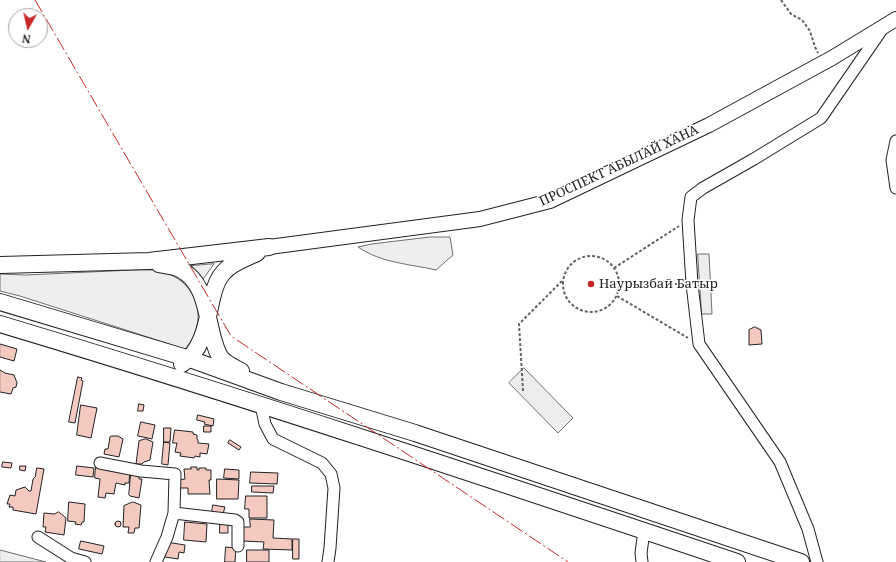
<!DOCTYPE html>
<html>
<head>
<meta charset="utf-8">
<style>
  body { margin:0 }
  #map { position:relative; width:896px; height:562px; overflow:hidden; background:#fff; font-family:"Noto Serif",serif }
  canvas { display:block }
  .north { position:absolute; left:8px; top:8px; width:40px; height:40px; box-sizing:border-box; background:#fff; border:1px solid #a7a7a7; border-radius:50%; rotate:188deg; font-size:11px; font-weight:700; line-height:16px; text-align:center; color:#222 }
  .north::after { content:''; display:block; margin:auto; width:14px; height:18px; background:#c62828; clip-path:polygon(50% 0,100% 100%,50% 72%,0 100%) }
</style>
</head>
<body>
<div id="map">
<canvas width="896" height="562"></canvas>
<div class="north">N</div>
</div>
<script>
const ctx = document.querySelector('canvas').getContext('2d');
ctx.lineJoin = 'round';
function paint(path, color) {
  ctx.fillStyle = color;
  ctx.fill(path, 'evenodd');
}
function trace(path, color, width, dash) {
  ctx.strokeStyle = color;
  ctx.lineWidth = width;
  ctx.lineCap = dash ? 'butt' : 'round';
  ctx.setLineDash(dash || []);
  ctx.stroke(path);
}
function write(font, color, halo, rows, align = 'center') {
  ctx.font = font + ' "Noto Serif",serif';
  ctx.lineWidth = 3;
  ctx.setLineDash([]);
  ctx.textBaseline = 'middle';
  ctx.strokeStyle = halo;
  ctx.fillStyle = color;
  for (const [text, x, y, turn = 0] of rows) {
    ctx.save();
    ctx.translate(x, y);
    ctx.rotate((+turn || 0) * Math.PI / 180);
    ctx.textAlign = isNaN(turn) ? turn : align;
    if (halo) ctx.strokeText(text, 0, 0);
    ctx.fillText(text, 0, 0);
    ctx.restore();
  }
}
const green = new Path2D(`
  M 430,237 L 450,237 L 453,255 L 436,270 C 410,264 381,263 358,247 L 372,244 Z
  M 214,264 L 203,279 L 191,266 Z
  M 133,270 C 144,270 157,269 167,273 C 200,286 208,323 185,349 L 20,296 L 0,291 L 0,274 L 25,275 Z
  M 0,550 L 46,562 L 0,562 Z`);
const parking = new Path2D(`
  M 698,254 L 709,254 L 712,314 L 702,314 Z
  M 524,368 L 573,418 L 558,433 L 509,383 Z`);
const building = new Path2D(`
  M 755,327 L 761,330 L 762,344 L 749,345 L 749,330 Z
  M 0,344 L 17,349 L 14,361 L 0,357 Z
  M 0,370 L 5,373 L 14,375 L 17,383 L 16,387 L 13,388 L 11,394 L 0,392 Z
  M 78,377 L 82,378 L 81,380 L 83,381 L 75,423 L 69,422 Z
  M 139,404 L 144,405 L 143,411 L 138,411 Z
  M 81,405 L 97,408 L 91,438 L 77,435 Z
  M 198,415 L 214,419 L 213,426 L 204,424 L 205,422 L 197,420 Z
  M 141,422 L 155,425 L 152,439 L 138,436 Z
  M 204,426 L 211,426 L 211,432 L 204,432 Z
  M 164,428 L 171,428 L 170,442 L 164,442 Z
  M 175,430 L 193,432 L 193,434 L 197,435 L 197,439 L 198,440 L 198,443 L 209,444 L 207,454 L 200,453 L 200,457 L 195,456 L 194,458 L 180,456 L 181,453 L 175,452 L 177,443 L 173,443 Z
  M 112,436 L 118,436 L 123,439 L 119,457 L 104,454 L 105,449 L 108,449 L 110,437 Z
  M 146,439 L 153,442 L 150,460 L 144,462 L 142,464 L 136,464 L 139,441 Z
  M 230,440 L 241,447 L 239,450 L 228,443 Z
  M 164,442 L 170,443 L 168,465 L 162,464 Z
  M 3,462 L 12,463 L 11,468 L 2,467 Z
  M 96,465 L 130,471 L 129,483 L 125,483 L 125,485 L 116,483 L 114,494 L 106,493 L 105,498 L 98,497 L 100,479 L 95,478 Z
  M 20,466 L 26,466 L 25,471 L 20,470 Z
  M 77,466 L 94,468 L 93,477 L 76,475 Z
  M 191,467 L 197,467 L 197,470 L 199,470 L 199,468 L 206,468 L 206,470 L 211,470 L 211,480 L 209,480 L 210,494 L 188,494 L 188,488 L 179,488 L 179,480 L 185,479 L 184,469 L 191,469 Z
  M 37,468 L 44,469 L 36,514 L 13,510 L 13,507 L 9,507 L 10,504 L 7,504 L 10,495 L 15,496 L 16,490 L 25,487 L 29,491 L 31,491 L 33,479 L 35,477 Z
  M 225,469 L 239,470 L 239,479 L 224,478 Z
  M 251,472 L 278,473 L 277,484 L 250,483 Z
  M 131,474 L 139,475 L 139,479 L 142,479 L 139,498 L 130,496 L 129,495 Z
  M 217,479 L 239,480 L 238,499 L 217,499 Z
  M 252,486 L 274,486 L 273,493 L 252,492 Z
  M 246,496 L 267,496 L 267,518 L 249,518 L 249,509 L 245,509 Z
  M 69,502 L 85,504 L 84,522 L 82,522 L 81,525 L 75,524 L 76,522 L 68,521 Z
  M 133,502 L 141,505 L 139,528 L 135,528 L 134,533 L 128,533 L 129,527 L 123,527 L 124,506 Z
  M 213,505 L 225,507 L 223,514 L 212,512 Z
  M 59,512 L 66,518 L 64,535 L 45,532 L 46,527 L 43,527 L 44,513 L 54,514 Z
  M 250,519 L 274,520 L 273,538 L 292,539 L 292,550 L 263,549 L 264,542 L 242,541 L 243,527 L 250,527 Z
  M115 524a3 3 0 1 1 6 0a3 3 0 1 1-6 0Z
  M 185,522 L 207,524 L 206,542 L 184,540 Z
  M 220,522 L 228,524 L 228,533 L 220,533 Z
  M 293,539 L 299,539 L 299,559 L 293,559 Z
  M 81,541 L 104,546 L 102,554 L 79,549 Z
  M 166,542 L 185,545 L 184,553 L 179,552 L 178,559 L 165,557 Z
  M 226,547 L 236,548 L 235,562 L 225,562 Z
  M 247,550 L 269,550 L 269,562 L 247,562 Z`);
const path = new Path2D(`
  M 781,0 L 791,14 L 802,20 L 810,31 L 815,47 L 818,53
  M563 284a28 28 0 1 1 56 0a28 28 0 1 1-56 0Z
  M 614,268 L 679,226
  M 620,284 L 682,284
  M 617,296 L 688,338
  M 523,391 L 519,324 L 563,280`);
const minor = new Path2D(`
  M 896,141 L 892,160 L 896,188
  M 261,405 L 265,424 L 273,439 L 322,463 L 331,474 L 334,488 L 330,548 L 328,562
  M 100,463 L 141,471 L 175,474 L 174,513 L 167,537 L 156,562
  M 174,513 L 235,520 L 238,522 L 238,546
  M 38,537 L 71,558 L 85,562
  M 642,562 L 641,553 L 644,531
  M 817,562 L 808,529 L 780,462 L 699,344 L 692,284 L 688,220 L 691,197 L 703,188 L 754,159 L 821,118 L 883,28`);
const major = new Path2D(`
  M 269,247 L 480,219 L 550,201 L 709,125 L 832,58 L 896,19`);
const highway = new Path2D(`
  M 159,264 C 165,265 174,266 180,269 C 211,285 205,328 219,355 C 223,363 233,367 241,371
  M 0,265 L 149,261 L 269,247
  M 0,302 L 190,359 L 281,392 L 415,433 L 801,562
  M 0,324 C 247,398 492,480 737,562
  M 182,364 C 203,351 207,321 212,298 C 214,290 217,279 223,273 C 231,263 246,258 257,253`);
const power = new Path2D(`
  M 35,0 L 231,336 L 568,562`);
const markers = [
  [591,284,4,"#c62828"]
];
const streetNames = [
  ["ПРОСПЕКТ АБЫЛАЙ ХАНА",619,166,-25]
];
const poiNames = [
  ["Наурызбай Батыр",599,284]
];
paint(green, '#eee');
trace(green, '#6f6f6f', 1);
paint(parking, '#ededed');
trace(parking, '#6f6f6f', 1);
paint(building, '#f3c9c0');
trace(building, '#222', 1);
trace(minor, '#222', 13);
trace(major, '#222', 16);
trace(highway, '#222', 18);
trace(path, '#646464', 2, [3, 2]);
trace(minor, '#fff', 11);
trace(major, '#fff', 14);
trace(highway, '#fff', 16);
trace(power, '#c62828', 1, [14, 3, 2, 3]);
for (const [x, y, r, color] of markers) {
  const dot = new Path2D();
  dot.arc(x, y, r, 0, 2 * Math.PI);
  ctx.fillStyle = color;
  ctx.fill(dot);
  trace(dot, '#fff', 1.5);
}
write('13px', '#222', '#fff', streetNames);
write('13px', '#222', '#fff', poiNames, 'left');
</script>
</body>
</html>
